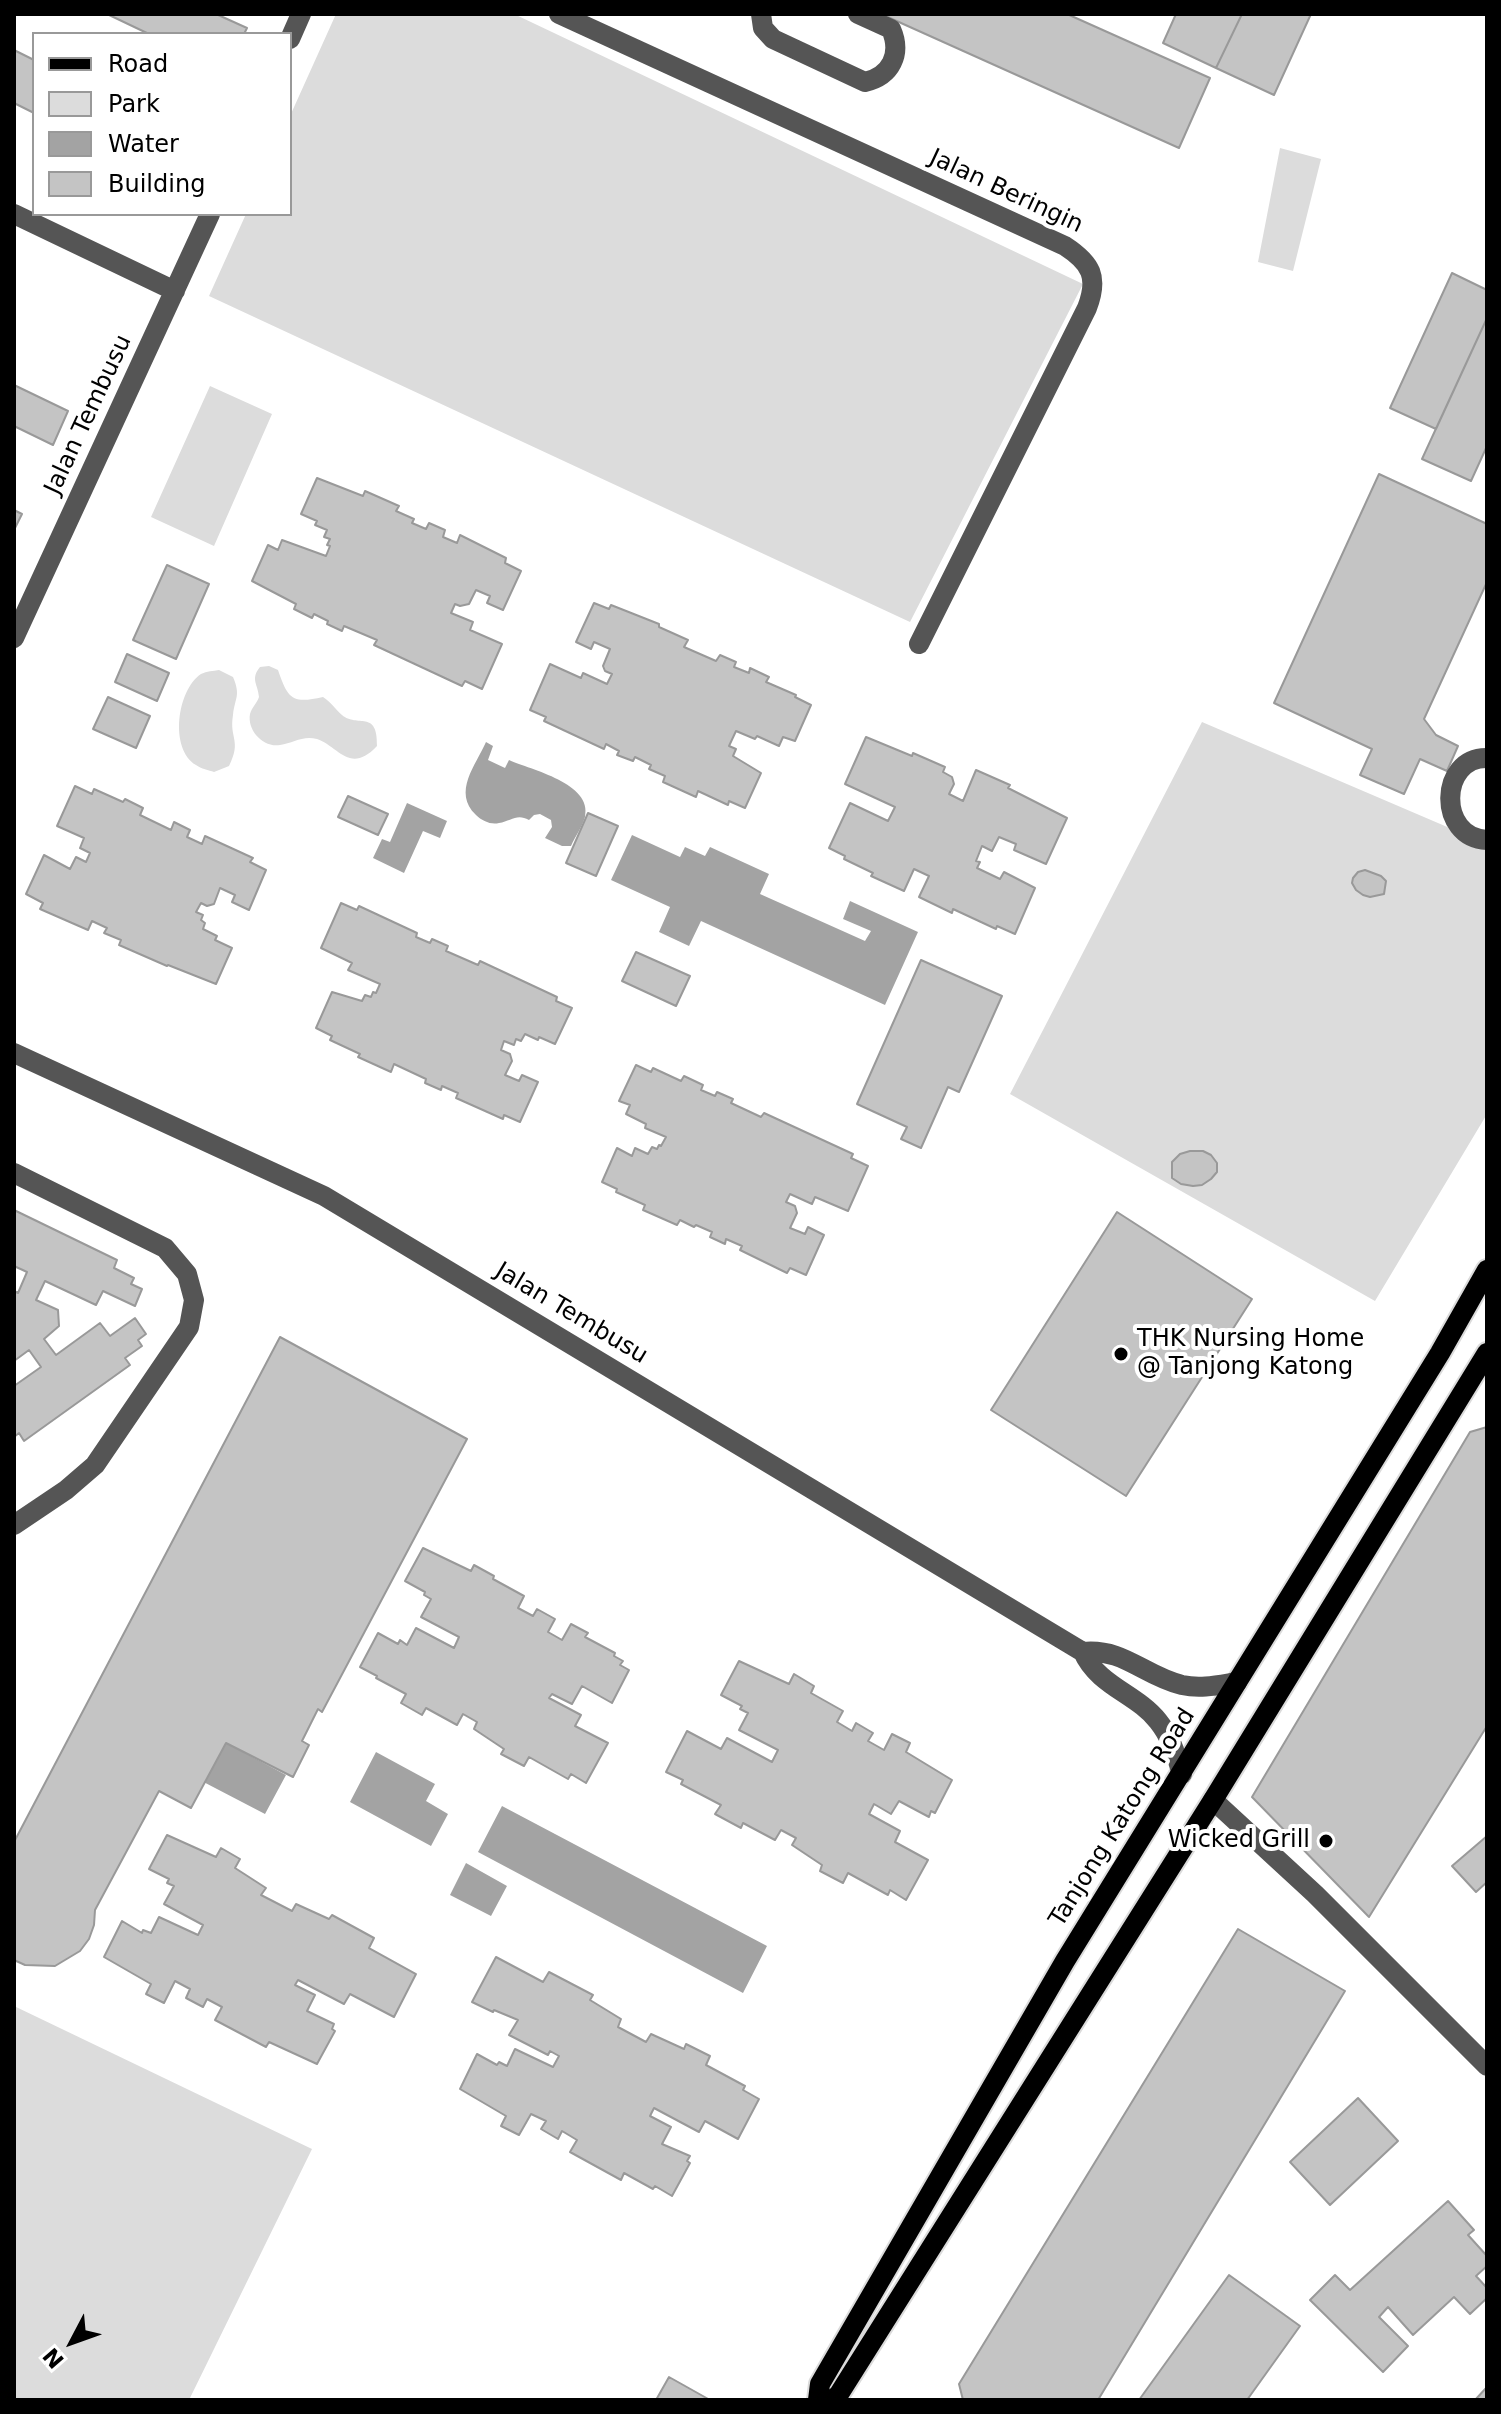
<!DOCTYPE html>
<html>
<head>
<meta charset="utf-8">
<style>
  body { margin:0 }
  #map { position:relative; width:1501px; height:2414px; overflow:hidden; background:#fff; font-family:"DejaVu Sans",sans-serif }
  canvas { display:block }
  .frame { position:absolute; inset:0; border:16px solid #000; pointer-events:none }
  .legend { position:absolute; left:32px; top:32px; width:260px; height:184px; box-sizing:border-box; background:#fff; border:2px solid #999; margin:0; padding:10px 14px; list-style:none; font-size:24px; color:#000 }
  .legend li { display:flex; align-items:center; gap:16px; height:40px }
  .legend b { width:40px; border:2px solid #999 }
  .north { position:absolute; left:32px; top:2302px; width:80px; height:80px; -webkit-text-stroke:6px #fff; paint-order:stroke; rotate:229deg; font-size:22px; font-weight:700; line-height:32px; text-align:center; color:#000 }
  .north::after { content:''; display:block; margin:auto; width:28px; height:36px; background:#000; clip-path:polygon(50% 0,100% 100%,50% 72%,0 100%) }
</style>
</head>
<body>
<div id="map">
<canvas width="1501" height="2414"></canvas>
<div class="frame"></div>
<ul class="legend">
<li><b style="height:10px;background:#000"></b>Road</li>
<li><b style="height:22px;background:#dcdcdc"></b>Park</li>
<li><b style="height:22px;background:#a3a3a3"></b>Water</li>
<li><b style="height:22px;background:#c4c4c4"></b>Building</li>
</ul>
<div class="north">N</div>
</div>
<script>
const ctx = document.querySelector('canvas').getContext('2d');
ctx.lineJoin = 'round';
function paint(path, color) {
  ctx.fillStyle = color;
  ctx.fill(path, 'evenodd');
}
function trace(path, color, width, dash) {
  ctx.strokeStyle = color;
  ctx.lineWidth = width;
  ctx.lineCap = dash ? 'butt' : 'round';
  ctx.setLineDash(dash || []);
  ctx.stroke(path);
}
function write(font, color, halo, rows, align = 'center') {
  ctx.font = font + ' "DejaVu Sans",sans-serif';
  ctx.lineWidth = 8;
  ctx.setLineDash([]);
  ctx.textBaseline = 'middle';
  ctx.strokeStyle = halo;
  ctx.fillStyle = color;
  for (const [text, x, y, turn = 0] of rows) {
    ctx.save();
    ctx.translate(x, y);
    ctx.rotate((+turn || 0) * Math.PI / 180);
    ctx.textAlign = isNaN(turn) ? turn : align;
    if (halo) ctx.strokeText(text, 0, 0);
    ctx.fillText(text, 0, 0);
    ctx.restore();
  }
}
const green = new Path2D(`
  M 336,14 L 514,14 L 1083,284 L 910,622 L 209,296 L 246,214 L 290,214 L 290,116 Z
  M 1280,148 L 1321,159 L 1293,271 L 1258,262 Z
  M 210,386 L 272,414 L 214,546 L 151,517 Z
  M 269,666 L 278,670 C 288,699 292,704 323,697 C 332,703 335,709 342,715 C 357,728 378,709 377,746 C 350,775 338,746 317,739 C 303,735 293,743 280,745 C 263,748 247,730 250,714 C 252,707 257,703 259,697 C 258,684 250,679 260,667 Z
  M 219,670 L 233,677 C 241,696 235,697 233,715 C 229,739 242,740 229,766 L 214,772 C 209,770 201,769 196,765 C 169,749 177,690 201,674 C 207,671 213,671 219,670 Z
  M 1202,722 L 1487,844 L 1487,1114 L 1375,1301 L 1010,1094 Z
  M 14,2006 L 312,2149 L 189,2400 L 14,2400 Z`);
const water = new Path2D(`
  M 486,742 L 493,746 L 488,760 L 505,768 L 509,760 C 531,770 593,783 585,817 C 582,827 575,837 571,846 L 562,846 L 545,838 L 552,827 L 551,820 L 540,814 L 534,815 L 529,820 C 517,813 511,821 499,823 C 491,825 482,821 476,815 C 452,792 476,765 486,742 Z
  M 407,803 L 447,821 L 440,838 L 423,831 L 404,873 L 373,858 L 382,839 L 390,842 Z
  M 632,835 L 680,857 L 685,847 L 705,856 L 710,847 L 769,874 L 760,894 L 865,941 L 871,931 L 843,919 L 850,901 L 918,932 L 885,1005 L 701,921 L 689,946 L 659,932 L 670,907 L 611,880 Z
  M 213,1736 L 286,1775 L 265,1814 L 192,1776 Z
  M 376,1752 L 435,1784 L 426,1801 L 448,1814 L 431,1846 L 350,1802 Z
  M 502,1806 L 767,1946 L 743,1993 L 478,1852 Z
  M 466,1863 L 507,1886 L 491,1916 L 450,1895 Z`);
const building = new Path2D(`
  M 107,14 L 216,14 L 247,28 L 244,34 L 149,34 Z
  M 881,14 L 1067,14 L 1210,78 L 1179,148 Z
  M 1176,14 L 1242,14 L 1216,68 L 1163,43 Z
  M 1242,14 L 1311,14 L 1274,95 L 1216,68 Z
  M 14,50 L 34,60 L 34,113 L 14,103 Z
  M 1452,273 L 1487,290 L 1487,318 L 1436,429 L 1390,408 Z
  M 1487,318 L 1487,446 L 1471,481 L 1422,459 Z
  M 14,385 L 68,411 L 53,445 L 14,426 Z
  M 1379,474 L 1487,524 L 1487,582 L 1424,719 L 1436,735 L 1458,746 L 1447,771 L 1420,759 L 1404,794 L 1360,775 L 1372,749 L 1274,703 Z
  M 317,478 L 363,496 L 365,491 L 399,506 L 396,511 L 414,519 L 412,523 L 426,529 L 429,523 L 445,530 L 443,537 L 457,543 L 460,535 L 506,558 L 505,563 L 521,571 L 503,610 L 487,603 L 490,596 L 476,590 L 469,604 L 460,606 L 455,604 L 451,613 L 473,622 L 470,630 L 502,644 L 482,689 L 465,681 L 462,686 L 374,645 L 377,640 L 344,626 L 342,631 L 327,624 L 328,621 L 314,614 L 312,618 L 294,609 L 296,604 L 252,581 L 268,545 L 278,550 L 282,540 L 326,556 L 330,546 L 327,545 L 330,539 L 324,537 L 327,530 L 315,525 L 317,521 L 301,514 Z
  M 14,510 L 22,514 L 14,530 Z
  M 167,565 L 209,584 L 176,659 L 133,640 Z
  M 594,603 L 609,609 L 611,605 L 659,624 L 659,627 L 688,640 L 684,647 L 716,661 L 720,655 L 736,662 L 734,667 L 749,673 L 750,668 L 769,677 L 766,682 L 796,695 L 795,697 L 811,705 L 795,741 L 783,737 L 779,746 L 757,736 L 755,739 L 736,731 L 729,746 L 736,749 L 733,756 L 761,773 L 745,808 L 729,801 L 728,805 L 698,791 L 696,797 L 663,782 L 665,776 L 649,769 L 651,765 L 635,757 L 633,761 L 617,755 L 619,751 L 606,744 L 604,749 L 544,721 L 546,717 L 530,710 L 550,664 L 581,678 L 583,673 L 607,684 L 612,674 L 605,671 L 603,666 L 610,649 L 594,642 L 591,649 L 576,642 Z
  M 127,654 L 169,673 L 157,701 L 115,682 Z
  M 108,697 L 150,716 L 136,748 L 93,729 Z
  M 866,737 L 912,756 L 913,753 L 945,767 L 943,772 L 952,777 L 954,784 L 949,794 L 963,801 L 976,770 L 1010,785 L 1008,788 L 1067,818 L 1046,864 L 1014,850 L 1016,844 L 999,837 L 992,851 L 982,846 L 976,861 L 980,862 L 977,868 L 1000,879 L 1004,872 L 1035,888 L 1015,934 L 997,926 L 996,929 L 953,909 L 952,913 L 919,897 L 929,876 L 914,869 L 904,891 L 871,876 L 873,873 L 844,859 L 845,856 L 829,848 L 850,803 L 888,821 L 895,807 L 845,784 Z
  M 75,786 L 92,794 L 94,789 L 123,802 L 125,799 L 143,808 L 140,815 L 171,830 L 174,822 L 190,830 L 187,837 L 202,844 L 205,836 L 253,858 L 250,862 L 266,870 L 249,910 L 232,902 L 235,895 L 220,888 L 214,904 L 207,906 L 201,903 L 196,912 L 203,915 L 201,920 L 205,923 L 203,929 L 217,936 L 215,940 L 232,948 L 216,984 L 168,965 L 167,966 L 119,945 L 121,940 L 104,933 L 107,928 L 92,921 L 88,930 L 40,909 L 43,903 L 26,894 L 44,855 L 70,869 L 76,857 L 86,862 L 90,853 L 80,848 L 84,838 L 57,826 Z
  M 348,796 L 388,814 L 378,835 L 338,817 Z
  M 588,813 L 618,826 L 596,876 L 566,863 Z
  M 1365,870 L 1381,876 L 1386,881 L 1384,894 L 1370,897 L 1363,895 L 1356,890 L 1352,883 L 1353,878 L 1358,872 Z
  M 341,903 L 357,910 L 359,906 L 417,933 L 416,937 L 430,943 L 432,939 L 448,946 L 446,951 L 478,965 L 480,961 L 557,997 L 556,1001 L 572,1008 L 555,1044 L 539,1037 L 538,1040 L 525,1034 L 521,1041 L 516,1039 L 514,1045 L 504,1041 L 501,1050 L 510,1054 L 512,1061 L 505,1075 L 519,1081 L 522,1075 L 538,1082 L 520,1122 L 504,1115 L 503,1119 L 456,1098 L 458,1093 L 442,1086 L 441,1090 L 425,1083 L 426,1079 L 394,1064 L 391,1072 L 358,1057 L 360,1054 L 330,1040 L 332,1036 L 316,1028 L 332,992 L 362,1001 L 365,995 L 371,997 L 373,992 L 376,993 L 380,984 L 348,970 L 352,963 L 321,948 Z
  M 636,952 L 690,976 L 676,1006 L 622,981 Z
  M 921,960 L 1002,996 L 959,1092 L 948,1087 L 921,1148 L 901,1139 L 907,1127 L 857,1104 Z
  M 636,1065 L 651,1072 L 653,1068 L 681,1081 L 684,1076 L 703,1085 L 701,1090 L 715,1096 L 717,1092 L 733,1099 L 731,1103 L 761,1117 L 764,1113 L 853,1154 L 851,1158 L 868,1166 L 848,1211 L 815,1197 L 812,1204 L 790,1194 L 786,1202 L 795,1206 L 797,1213 L 790,1228 L 805,1234 L 808,1227 L 824,1235 L 806,1275 L 790,1268 L 787,1273 L 740,1250 L 742,1246 L 726,1239 L 725,1244 L 710,1237 L 712,1232 L 696,1225 L 694,1227 L 680,1220 L 677,1225 L 643,1210 L 645,1205 L 616,1192 L 617,1189 L 602,1182 L 617,1148 L 632,1156 L 635,1148 L 648,1154 L 652,1147 L 657,1149 L 659,1145 L 661,1146 L 666,1137 L 645,1128 L 646,1124 L 626,1114 L 630,1105 L 619,1101 Z
  M 1190,1151 L 1203,1151 L 1211,1155 L 1217,1163 L 1217,1172 L 1211,1179 L 1202,1185 L 1193,1186 L 1181,1184 L 1172,1178 L 1172,1162 L 1180,1154 Z
  M 14,1210 L 117,1260 L 114,1268 L 134,1278 L 131,1284 L 142,1289 L 135,1306 L 103,1291 L 96,1305 L 45,1281 L 36,1300 L 58,1310 L 59,1326 L 44,1339 L 56,1355 L 100,1323 L 110,1336 L 135,1318 L 146,1334 L 138,1340 L 142,1346 L 125,1358 L 130,1365 L 24,1441 L 19,1433 L 14,1437 L 14,1386 L 41,1367 L 29,1350 L 14,1361 L 14,1291 L 18,1293 L 27,1272 L 14,1266 Z
  M 1117,1212 L 1252,1299 L 1126,1496 L 991,1410 Z
  M 280,1337 L 467,1439 L 322,1712 L 318,1709 L 302,1741 L 309,1745 L 293,1777 L 226,1743 L 191,1808 L 159,1791 L 95,1910 L 94,1925 L 89,1939 L 80,1951 L 55,1966 L 25,1965 L 14,1960 L 14,1842 Z
  M 1487,1427 L 1487,1726 L 1369,1917 L 1252,1797 L 1470,1432 Z
  M 423,1548 L 471,1571 L 474,1565 L 494,1576 L 493,1579 L 524,1596 L 518,1608 L 533,1616 L 537,1609 L 555,1619 L 548,1632 L 562,1640 L 571,1624 L 588,1633 L 585,1637 L 615,1653 L 614,1656 L 623,1661 L 620,1665 L 629,1670 L 612,1703 L 582,1686 L 572,1704 L 552,1694 L 549,1698 L 581,1715 L 575,1726 L 608,1743 L 586,1783 L 571,1774 L 568,1779 L 529,1757 L 524,1766 L 501,1754 L 504,1749 L 474,1729 L 477,1722 L 463,1714 L 457,1725 L 426,1708 L 422,1715 L 401,1703 L 406,1694 L 376,1678 L 377,1676 L 360,1667 L 378,1633 L 398,1644 L 400,1640 L 407,1645 L 416,1628 L 454,1648 L 459,1637 L 421,1617 L 431,1599 L 424,1595 L 425,1592 L 405,1581 Z
  M 739,1661 L 789,1684 L 794,1674 L 814,1686 L 811,1693 L 843,1711 L 837,1722 L 852,1731 L 856,1723 L 873,1733 L 868,1741 L 884,1750 L 892,1734 L 910,1743 L 906,1752 L 952,1780 L 935,1813 L 931,1811 L 929,1817 L 899,1801 L 891,1814 L 874,1804 L 869,1814 L 900,1831 L 895,1842 L 928,1860 L 906,1900 L 890,1890 L 888,1895 L 848,1873 L 843,1883 L 820,1871 L 822,1865 L 792,1845 L 796,1838 L 781,1830 L 775,1840 L 743,1823 L 741,1828 L 715,1814 L 721,1805 L 681,1784 L 683,1780 L 666,1772 L 687,1731 L 721,1749 L 727,1738 L 772,1762 L 778,1750 L 739,1730 L 748,1713 L 740,1709 L 742,1706 L 721,1695 Z
  M 167,1835 L 216,1857 L 221,1848 L 240,1859 L 235,1868 L 266,1888 L 261,1895 L 292,1911 L 296,1904 L 329,1919 L 332,1915 L 374,1938 L 369,1948 L 416,1974 L 394,2017 L 350,1994 L 344,2004 L 298,1980 L 295,1985 L 315,1995 L 307,2011 L 334,2024 L 332,2029 L 335,2031 L 317,2064 L 269,2042 L 266,2047 L 215,2020 L 222,2007 L 207,1999 L 203,2007 L 186,1998 L 190,1989 L 175,1981 L 164,2003 L 146,1994 L 151,1984 L 104,1957 L 122,1921 L 142,1933 L 143,1930 L 151,1933 L 159,1917 L 198,1935 L 203,1925 L 164,1904 L 174,1886 L 167,1883 L 169,1879 L 149,1869 Z
  M 1487,1836 L 1487,1882 L 1476,1892 L 1452,1866 Z
  M 1238,1929 L 1345,1991 L 1098,2400 L 963,2400 L 959,2384 Z
  M 496,1957 L 543,1982 L 549,1972 L 593,1995 L 590,2000 L 621,2019 L 618,2027 L 646,2042 L 651,2034 L 684,2049 L 686,2044 L 710,2056 L 706,2065 L 745,2086 L 743,2090 L 759,2099 L 738,2139 L 705,2121 L 699,2132 L 654,2108 L 650,2116 L 671,2127 L 662,2144 L 690,2156 L 687,2161 L 690,2163 L 672,2196 L 655,2186 L 653,2189 L 624,2173 L 621,2180 L 570,2152 L 577,2140 L 562,2131 L 558,2139 L 541,2129 L 546,2121 L 531,2114 L 519,2135 L 501,2126 L 506,2116 L 460,2089 L 477,2054 L 497,2065 L 499,2062 L 507,2066 L 515,2049 L 553,2067 L 559,2056 L 550,2051 L 548,2055 L 509,2035 L 518,2020 L 494,2010 L 493,2012 L 472,2002 Z
  M 1358,2098 L 1398,2141 L 1330,2205 L 1290,2162 Z
  M 1448,2201 L 1474,2230 L 1468,2235 L 1487,2256 L 1487,2266 L 1476,2276 L 1487,2288 L 1487,2298 L 1470,2314 L 1454,2297 L 1413,2335 L 1388,2307 L 1379,2317 L 1408,2346 L 1383,2372 L 1310,2300 L 1335,2275 L 1350,2290 Z
  M 1229,2275 L 1300,2326 L 1247,2400 L 1139,2400 Z
  M 669,2377 L 710,2400 L 656,2400 Z
  M 1487,2387 L 1487,2400 L 1475,2400 Z`);
const minor = new Path2D(`
  M 559,14 L 1065,246 C 1091,263 1099,277 1087,308 L 919,644
  M 761,14 L 763,28 L 773,39 L 865,82 C 891,76 902,54 891,29 L 858,14
  M 290,39 L 301,14
  M 14,214 L 175,291
  M 14,638 L 210,214
  M 1487,758 C 1439,757 1437,838 1487,840
  M 14,1053 L 324,1196 L 1083,1652
  M 14,1173 L 165,1248 L 187,1274 L 194,1300 L 189,1327 L 95,1465 L 66,1490 L 14,1525
  M 1083,1652 C 1124,1648 1144,1676 1182,1685 C 1201,1689 1218,1685 1237,1682
  M 1083,1652 C 1098,1686 1137,1694 1158,1721 C 1171,1737 1176,1755 1182,1774
  M 1213,1800 L 1315,1894 L 1487,2066`);
const major = new Path2D(`
  M 818,2400 L 820,2384 L 1065,1961 L 1440,1353 L 1487,1270
  M 833,2400 L 839,2394 L 1213,1800 L 1487,1353`);
const markers = [
  [1121,1354,8,"#000"],
  [1326,1841,8,"#000"]
];
const streetNames = [
  ["Jalan Beringin",1006,192,25],
  ["Jalan Tembusu",89,415,-65],
  ["Jalan Tembusu",571,1314,31],
  ["Tanjong Katong Road",1123,1818,-58]
];
const poiNames = [
  ["THK Nursing Home",1137,1340],
  ["@ Tanjong Katong",1137,1368],
  ["Wicked Grill",1310,1841,"right"]
];
paint(green, '#dcdcdc');
paint(water, '#a3a3a3');
paint(building, '#c4c4c4');
trace(building, '#999', 2);
trace(major, '#dbdbdb', 24);
trace(minor, '#555', 20);
trace(major, '#000', 20);
for (const [x, y, r, color] of markers) {
  const dot = new Path2D();
  dot.arc(x, y, r, 0, 2 * Math.PI);
  ctx.fillStyle = color;
  ctx.fill(dot);
  trace(dot, '#fff', 3);
}
write('24px', '#000', '#fff', streetNames);
write('24px', '#000', '#fff', poiNames, 'left');
</script>
</body>
</html>
